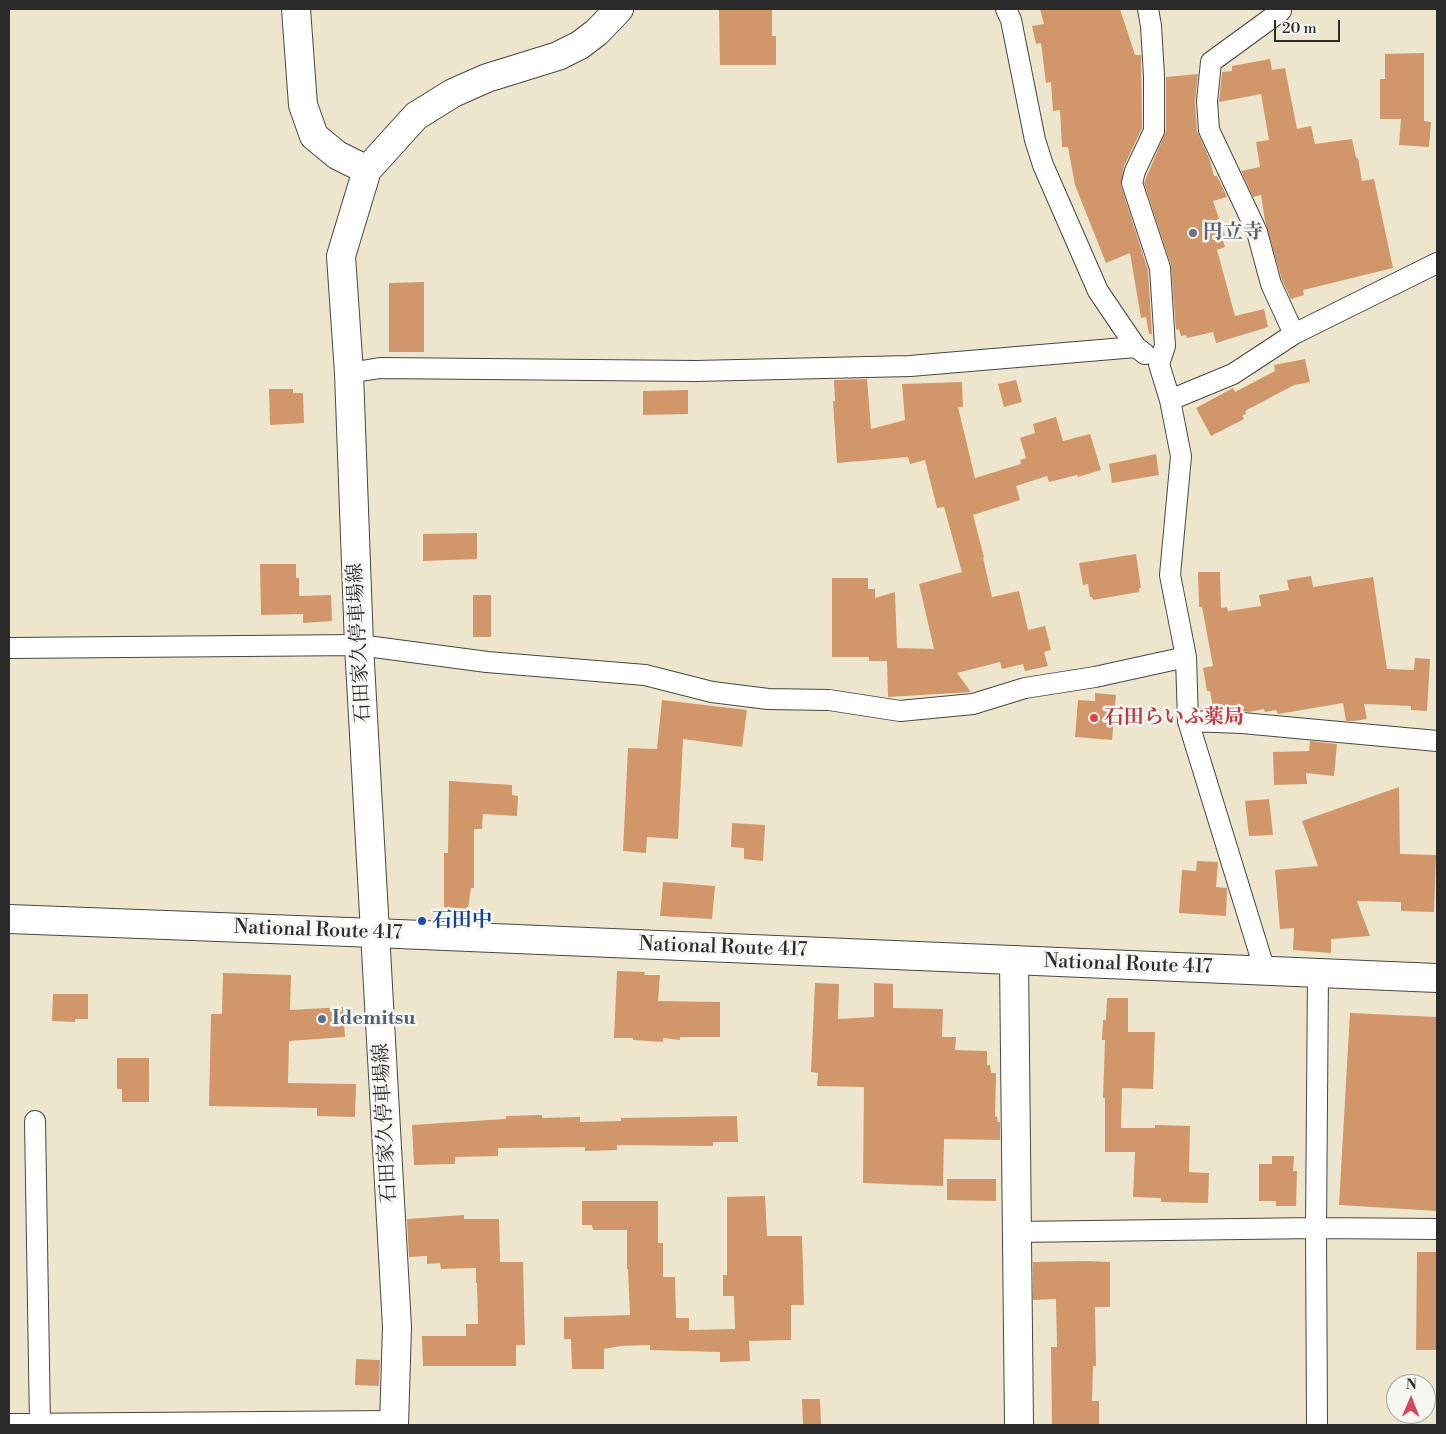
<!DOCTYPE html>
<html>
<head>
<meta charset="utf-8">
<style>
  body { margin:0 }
  #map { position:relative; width:1446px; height:1434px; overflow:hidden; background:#ede6cd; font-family:"Libre Bodoni",serif }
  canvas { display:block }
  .frame { position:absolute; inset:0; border:10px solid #2b2b2b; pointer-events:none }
  .north { position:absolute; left:1386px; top:1374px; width:50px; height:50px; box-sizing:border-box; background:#f6f6f2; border:1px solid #a5a5a2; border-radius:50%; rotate:1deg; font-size:14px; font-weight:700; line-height:20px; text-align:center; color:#2b2b2b }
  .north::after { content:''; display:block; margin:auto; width:18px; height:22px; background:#d1495b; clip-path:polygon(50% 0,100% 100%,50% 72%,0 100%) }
  .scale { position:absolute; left:1274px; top:20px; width:66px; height:22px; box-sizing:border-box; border:2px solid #2b2b2b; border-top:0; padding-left:6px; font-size:15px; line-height:18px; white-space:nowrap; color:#2b2b2b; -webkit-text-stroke:4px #f6f6f2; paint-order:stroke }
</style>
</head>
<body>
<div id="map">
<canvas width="1446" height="1434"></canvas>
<div class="frame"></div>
<div class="north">N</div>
<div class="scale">20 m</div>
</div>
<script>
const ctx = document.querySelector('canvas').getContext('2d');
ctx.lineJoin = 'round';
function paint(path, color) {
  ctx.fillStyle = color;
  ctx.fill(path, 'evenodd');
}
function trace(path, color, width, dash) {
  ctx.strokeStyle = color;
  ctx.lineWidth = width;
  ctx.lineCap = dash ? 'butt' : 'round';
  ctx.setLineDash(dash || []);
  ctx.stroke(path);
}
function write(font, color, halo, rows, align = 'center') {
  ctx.font = font + ' "Libre Bodoni","Noto Serif JP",serif';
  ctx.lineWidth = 5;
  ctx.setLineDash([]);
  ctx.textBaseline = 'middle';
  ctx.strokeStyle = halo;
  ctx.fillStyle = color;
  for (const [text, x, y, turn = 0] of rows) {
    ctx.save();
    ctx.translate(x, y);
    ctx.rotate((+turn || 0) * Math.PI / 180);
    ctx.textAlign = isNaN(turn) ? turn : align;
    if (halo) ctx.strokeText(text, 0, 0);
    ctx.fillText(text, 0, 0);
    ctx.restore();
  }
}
const building = new Path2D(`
  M 719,9 L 772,9 L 772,36 L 776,36 L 776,65 L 720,65 Z
  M 1040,9 L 1120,9 L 1135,55 L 1141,55 L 1142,128 L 1124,166 L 1121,186 L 1148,270 L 1152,334 L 1149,334 L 1146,317 L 1141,318 L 1130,253 L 1106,263 L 1075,185 L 1068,147 L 1062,147 L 1060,110 L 1053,111 L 1051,82 L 1046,83 L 1041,43 L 1036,44 L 1032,26 L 1044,24 Z
  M 1424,53 L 1424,121 L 1431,122 L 1429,147 L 1399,145 L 1401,119 L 1380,119 L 1380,79 L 1385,79 L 1385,54 Z
  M 1270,59 L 1272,70 L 1285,68 L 1297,129 L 1311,126 L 1315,144 L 1352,139 L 1356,158 L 1358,158 L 1362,181 L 1374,179 L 1393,268 L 1303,290 L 1304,295 L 1291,299 L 1282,280 L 1265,221 L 1261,195 L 1253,197 L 1241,171 L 1260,167 L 1256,142 L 1269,140 L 1261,94 L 1219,102 L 1222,72 L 1232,71 L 1232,66 Z
  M 1198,74 L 1195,102 L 1197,131 L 1210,160 L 1214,176 L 1217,176 L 1227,197 L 1213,201 L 1225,236 L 1222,237 L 1225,247 L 1217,250 L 1235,316 L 1264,309 L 1268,327 L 1216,343 L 1213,332 L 1187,338 L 1186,335 L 1181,336 L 1179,329 L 1176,330 L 1171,265 L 1144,183 L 1166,131 L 1166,77 Z
  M 424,282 L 424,352 L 389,352 L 389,283 Z
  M 1305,359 L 1310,382 L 1294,385 L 1245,411 L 1246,414 L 1242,416 L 1244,419 L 1211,436 L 1196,408 L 1233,388 L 1235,392 L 1275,371 L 1274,365 Z
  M 867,379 L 871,429 L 905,420 L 902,384 L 962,382 L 963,407 L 958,407 L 975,478 L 1021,464 L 1020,460 L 1026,458 L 1020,438 L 1035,433 L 1033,424 L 1056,417 L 1063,441 L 1090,434 L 1101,470 L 1078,477 L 1077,475 L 1049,482 L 1047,476 L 1016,486 L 1020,500 L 973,515 L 984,557 L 983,558 L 992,597 L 1019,591 L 1028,630 L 1045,626 L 1051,650 L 1044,652 L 1048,666 L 1025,671 L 1023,664 L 1002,669 L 1000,662 L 957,673 L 971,692 L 888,697 L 887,661 L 869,661 L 869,657 L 832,657 L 832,578 L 868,578 L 868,589 L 875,589 L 875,598 L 895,592 L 897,648 L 934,649 L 919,584 L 962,572 L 944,507 L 937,508 L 925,460 L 910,464 L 908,457 L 837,463 L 833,401 L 835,401 L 834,380 Z
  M 1016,380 L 1022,402 L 1004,407 L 998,384 Z
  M 269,389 L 293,389 L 293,393 L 303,393 L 304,423 L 270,425 Z
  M 688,390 L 688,414 L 643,415 L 643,391 Z
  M 1156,454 L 1159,475 L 1112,483 L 1109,464 Z
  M 477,533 L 477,559 L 423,561 L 423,534 Z
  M 1136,554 L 1141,588 L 1139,588 L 1139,592 L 1093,600 L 1092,597 L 1090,597 L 1088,584 L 1083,585 L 1079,563 Z
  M 260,564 L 296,564 L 296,578 L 299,578 L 299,596 L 331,595 L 332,621 L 303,623 L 303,614 L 261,615 Z
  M 1198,572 L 1220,572 L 1221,608 L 1227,607 L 1228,611 L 1261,606 L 1259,595 L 1289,590 L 1287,580 L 1311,576 L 1313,587 L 1373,577 L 1387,669 L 1414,670 L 1415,658 L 1430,659 L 1427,711 L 1411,710 L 1411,706 L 1364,704 L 1367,719 L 1353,721 L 1346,721 L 1343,703 L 1278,714 L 1276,710 L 1265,712 L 1264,709 L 1249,712 L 1242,711 L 1242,708 L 1229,710 L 1228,706 L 1213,709 L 1210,691 L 1207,691 L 1203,668 L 1213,666 L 1202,607 L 1199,607 Z
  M 473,595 L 491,595 L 491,637 L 473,637 Z
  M 1095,693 L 1116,695 L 1112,740 L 1075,737 L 1078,700 L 1095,701 Z
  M 662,700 L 747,710 L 742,747 L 683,739 L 678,839 L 647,837 L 646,853 L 623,851 L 628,748 L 657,749 Z
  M 1310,741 L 1337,744 L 1334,776 L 1306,773 L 1307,784 L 1274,785 L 1273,752 L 1309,751 Z
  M 449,781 L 512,785 L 512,795 L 518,796 L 517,816 L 483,814 L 482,829 L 474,829 L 474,888 L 471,888 L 468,909 L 444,907 L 444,853 L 448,853 Z
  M 1399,787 L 1400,854 L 1436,855 L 1434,912 L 1401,911 L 1401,902 L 1357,901 L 1370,936 L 1331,939 L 1331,953 L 1293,950 L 1294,928 L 1280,929 L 1275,870 L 1318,866 L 1302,821 Z
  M 1269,799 L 1273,835 L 1249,836 L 1245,801 Z
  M 732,823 L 765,825 L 763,861 L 744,859 L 744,848 L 731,847 Z
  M 1197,861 L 1218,862 L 1216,887 L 1227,888 L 1226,916 L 1179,913 L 1182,870 L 1196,871 Z
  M 663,882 L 715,886 L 712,919 L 660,916 Z
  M 617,971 L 645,972 L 644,975 L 660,975 L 658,1001 L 720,1002 L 720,1037 L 680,1037 L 680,1040 L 663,1038 L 663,1042 L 633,1040 L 633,1038 L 614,1038 Z
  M 223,973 L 291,975 L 290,1010 L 343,1007 L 345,1037 L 289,1041 L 288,1083 L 356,1084 L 355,1117 L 317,1116 L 317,1108 L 209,1106 L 211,1014 L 222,1014 Z
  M 815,983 L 839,984 L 838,1019 L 874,1017 L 874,983 L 893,984 L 893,1008 L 943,1009 L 942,1037 L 956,1037 L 955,1050 L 987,1051 L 987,1065 L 990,1065 L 991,1073 L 996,1073 L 995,1116 L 997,1117 L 998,1122 L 1000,1122 L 1000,1140 L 944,1139 L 943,1186 L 863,1183 L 864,1087 L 817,1086 L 818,1073 L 811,1072 Z
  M 53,994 L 88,994 L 88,1019 L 75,1019 L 75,1022 L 52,1021 Z
  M 1107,998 L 1128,998 L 1128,1032 L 1155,1032 L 1153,1089 L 1122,1088 L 1121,1128 L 1155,1128 L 1155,1125 L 1190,1126 L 1189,1172 L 1209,1173 L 1208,1203 L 1161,1202 L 1161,1198 L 1133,1197 L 1135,1152 L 1105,1152 L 1105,1098 L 1103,1098 L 1105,1040 L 1102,1040 L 1103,1020 L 1106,1020 Z
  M 1350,1013 L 1437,1017 L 1437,1211 L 1339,1205 Z
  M 117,1058 L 149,1058 L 149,1102 L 122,1102 L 122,1089 L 117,1089 Z
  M 542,1115 L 542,1118 L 580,1117 L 580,1122 L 621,1121 L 621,1118 L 737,1116 L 738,1142 L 713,1142 L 713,1146 L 617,1145 L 617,1150 L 585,1151 L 585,1147 L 498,1148 L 498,1156 L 455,1157 L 455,1164 L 414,1165 L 412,1125 L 506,1119 L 506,1116 Z
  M 1272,1156 L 1294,1156 L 1293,1171 L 1297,1171 L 1296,1206 L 1276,1206 L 1276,1201 L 1259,1201 L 1259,1164 L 1272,1164 Z
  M 947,1179 L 996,1179 L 996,1201 L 947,1200 Z
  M 765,1196 L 767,1236 L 802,1236 L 804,1305 L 791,1305 L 791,1340 L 749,1341 L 750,1361 L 720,1362 L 720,1352 L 650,1350 L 650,1345 L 621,1346 L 604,1349 L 604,1369 L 572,1369 L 571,1339 L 564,1339 L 564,1317 L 630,1315 L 628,1269 L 627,1269 L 627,1230 L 593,1230 L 592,1225 L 582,1225 L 582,1201 L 658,1201 L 658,1243 L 663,1243 L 663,1277 L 675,1277 L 676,1318 L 689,1318 L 689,1330 L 735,1329 L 734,1296 L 723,1296 L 723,1275 L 727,1275 L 727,1197 Z
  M 464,1215 L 464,1219 L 499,1219 L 500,1262 L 523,1262 L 525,1345 L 516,1345 L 516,1366 L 423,1366 L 422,1336 L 466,1336 L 466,1324 L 478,1324 L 477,1283 L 476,1283 L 476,1268 L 441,1269 L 440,1263 L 427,1264 L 427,1256 L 409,1257 L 407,1219 Z
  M 1417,1252 L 1437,1252 L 1437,1350 L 1416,1350 Z
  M 1084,1261 L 1110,1262 L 1110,1307 L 1095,1307 L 1096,1366 L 1093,1366 L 1092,1401 L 1099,1401 L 1099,1425 L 1052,1425 L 1051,1347 L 1057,1347 L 1056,1299 L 1033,1300 L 1033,1262 Z
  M 356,1359 L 380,1360 L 379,1386 L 355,1385 Z
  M 802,1399 L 820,1399 L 821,1425 L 803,1425 Z`);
const street = new Path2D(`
  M 1006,9 L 1011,20 L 1035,140 L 1043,165 L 1098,291 L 1136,347 L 1145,354
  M 1148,9 L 1151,26 L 1154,76 L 1154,131 L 1135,171 L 1132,183 L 1160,268 L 1165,346 L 1159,364 L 1170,400 L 1181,456 L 1170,575 L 1186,657 L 1188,721 L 1265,971
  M 1280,9 L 1281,11 L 1211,62 L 1207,101 L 1209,130 L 1257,232 L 1271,284 L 1294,334
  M 349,373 L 380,368 L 696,371 L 910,366 L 1136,347
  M 1170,400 L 1233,374 L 1294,334 L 1437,263
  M 9,648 L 359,645 L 487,662 L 645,675 L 712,692 L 768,699 L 829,700 L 900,711 L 973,704 L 1025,688 L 1095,677 L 1186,657
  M 1188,721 L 1242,723 L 1437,741
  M 35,1121 L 40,1425
  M 1016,1232 L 1316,1228 L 1437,1229
  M 9,1424 L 395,1421
  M 1317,1425 L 1316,1228 L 1318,973`);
const secondary = new Path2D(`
  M 296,9 L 303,105 L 314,136 L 337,155 L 367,170
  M 1014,960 L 1019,1425
  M 394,1425 L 397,1327 L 359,645 L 349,373 L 341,256 L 367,170 L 416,116 L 453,93 L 487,78 L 558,56 L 580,45 L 597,32 L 619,9`);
const highway = new Path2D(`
  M 9,919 L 375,933 L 1437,978`);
const markers = [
  [1193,233,5,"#6b7280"],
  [1094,718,5,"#e0444e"],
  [422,921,5,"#1a4fb4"],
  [322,1019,5,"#5c6f8a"]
];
const worshipNames = [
  ["円立寺",1203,233]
];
const streetNames = [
  ["石田家久停車場線",360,643,-93],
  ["National Route 417",318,931,2],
  ["National Route 417",723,948,2],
  ["National Route 417",1128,965,2],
  ["石田家久停車場線",386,1123,-93]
];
const healthNames = [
  ["石田らいふ薬局",1104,718]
];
const transitNames = [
  ["石田中",432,921]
];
const serviceNames = [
  ["Idemitsu",332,1019]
];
paint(building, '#d1976a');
trace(street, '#484743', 22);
trace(secondary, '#484743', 30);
trace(highway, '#484743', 30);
trace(street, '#fff', 20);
trace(secondary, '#fff', 28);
trace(highway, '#fff', 28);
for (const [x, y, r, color] of markers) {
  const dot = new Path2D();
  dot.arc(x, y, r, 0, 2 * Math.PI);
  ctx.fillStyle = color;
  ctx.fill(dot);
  trace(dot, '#f6f6f2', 2);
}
write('bold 20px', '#5b616d', '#f6f6f2', worshipNames, 'left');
write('20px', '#2b2b2b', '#f6f6f2', streetNames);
write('bold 20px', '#be3a42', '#f6f6f2', healthNames, 'left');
write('bold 20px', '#164399', '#f6f6f2', transitNames, 'left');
write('bold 20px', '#4e5e75', '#f6f6f2', serviceNames, 'left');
</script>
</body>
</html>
